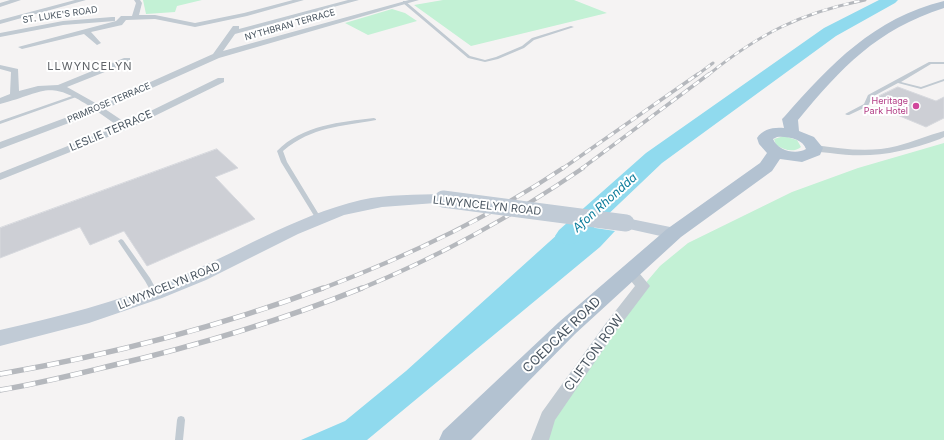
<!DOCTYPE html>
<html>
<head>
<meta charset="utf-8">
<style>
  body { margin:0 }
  canvas { display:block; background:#f5f3f3 }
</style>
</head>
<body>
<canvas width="944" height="440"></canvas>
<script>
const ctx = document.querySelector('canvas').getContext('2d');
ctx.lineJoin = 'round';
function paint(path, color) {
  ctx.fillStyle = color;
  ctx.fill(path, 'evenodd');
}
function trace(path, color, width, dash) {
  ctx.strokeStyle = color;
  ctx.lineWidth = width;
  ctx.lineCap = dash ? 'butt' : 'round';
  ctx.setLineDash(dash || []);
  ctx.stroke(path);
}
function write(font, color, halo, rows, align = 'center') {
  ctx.font = font + ' Inter,sans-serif';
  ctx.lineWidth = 4;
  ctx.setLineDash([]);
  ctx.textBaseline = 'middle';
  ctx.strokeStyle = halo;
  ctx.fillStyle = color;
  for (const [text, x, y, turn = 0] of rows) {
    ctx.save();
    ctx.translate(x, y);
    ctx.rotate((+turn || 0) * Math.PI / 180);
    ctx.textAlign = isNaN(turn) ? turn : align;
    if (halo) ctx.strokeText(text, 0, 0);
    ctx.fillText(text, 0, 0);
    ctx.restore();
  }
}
const green = new Path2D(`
  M 143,0 L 202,0 L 177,6 L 175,12 L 146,14 Z
  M 443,0 L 574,0 L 607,13 L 471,46 L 414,5 Z
  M 392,9 L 405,13 L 417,21 L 368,35 L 345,23 Z
  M 784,136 L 797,140 L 801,147 C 794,153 784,150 776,145 L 774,139 Z
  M 944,143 L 944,440 L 540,440 L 643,286 L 660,266 L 688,243 L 792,192 L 858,168 Z`);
const water = new Path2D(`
  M 569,224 L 615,231 L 600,247 L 367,440 L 301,440 L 345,421 L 406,371 Z`);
const river = new Path2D(`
  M 879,0 L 898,0 L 895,3 L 836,36 L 662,163 L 579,242 L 569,245 L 559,242 L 555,236 L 559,230 L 646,153 L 824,28 Z`);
const building = new Path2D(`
  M 898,87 L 936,101 L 944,97 L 944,118 L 926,127 L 883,109 L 890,106 L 873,99 Z
  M 217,149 L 238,168 L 215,177 L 255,219 L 147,266 L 124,231 L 90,245 L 80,227 L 0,258 L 0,228 Z`);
const service = new Path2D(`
  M 403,1 L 405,1 L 470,56 L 485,60 L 496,57 L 522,46 L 532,38 L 571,26 L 574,27 L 534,40 L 524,48 L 498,59 L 485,62 L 468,58 L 403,3 Z
  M 929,62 L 944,62 L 944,64 L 931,64 L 901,82 L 921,87 L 944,79 L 944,81 L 921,89 L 898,83 L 872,97 L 868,106 L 849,115 L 847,115 L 845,114 L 864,104 L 868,95 Z
  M 75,95 L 79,95 L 79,96 L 0,124 L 0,121 Z
  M 374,118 L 376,119 L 376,120 C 340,127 313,126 283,151 L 287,162 L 321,218 L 318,220 L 316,219 L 281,162 L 277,151 C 302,125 341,122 374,118 Z
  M 121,239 L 123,240 L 150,278 L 158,293 L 157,295 L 153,295 L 145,281 L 118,241 Z
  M 181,416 L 184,417 L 185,420 L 183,440 L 175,440 L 177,420 L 178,417 Z`);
const minor = new Path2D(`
  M 10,0 L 21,0 L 0,7 L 0,3 Z
  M 75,0 L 86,0 L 0,24 L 0,20 Z
  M 134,0 L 140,0 L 142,3 L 139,15 L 155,15 L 195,23 L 244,13 L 293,0 L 304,0 L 247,16 L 195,27 L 155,19 L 126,20 L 122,25 L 91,32 L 101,43 L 97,45 L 84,34 L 22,49 L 18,47 L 116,21 L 121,16 L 132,16 L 136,3 Z
  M 348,0 L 359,0 L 235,34 L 223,51 L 409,0 L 419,0 L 219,58 L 105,109 L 126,123 L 218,78 L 224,78 L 224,82 L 128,129 L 0,180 L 0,173 L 118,126 L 98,112 L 0,149 L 0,142 L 92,108 C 47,78 45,93 0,104 L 0,98 L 10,94 L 11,72 L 0,69 L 0,65 L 18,69 L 19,91 L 38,86 L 58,85 L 124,58 L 130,58 L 130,62 L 67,87 L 99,105 L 213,54 L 233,26 L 239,26 L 239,29 Z
  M 112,17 L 115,17 L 115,21 L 63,25 L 0,37 L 0,33 L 63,21 Z
  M 944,131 L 944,137 L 940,139 C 901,153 871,159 830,153 C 824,152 814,153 810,148 L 815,145 C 843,149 870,153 897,146 C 913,142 928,135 944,131 Z
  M 630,266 L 635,268 L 650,286 L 616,331 L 555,420 L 549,440 L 531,440 L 542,412 L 606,323 L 635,286 L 623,271 L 625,268 Z`);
const secondary = new Path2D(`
  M 443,194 L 449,196 L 451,199 L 449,202 L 382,207 L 344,215 L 298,234 L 206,280 L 162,298 L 89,323 L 0,346 L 0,330 C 58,317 116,302 172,280 C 235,254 294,216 361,200 C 388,194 416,195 443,194 Z
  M 626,218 L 680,229 L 683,233 L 680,237 L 674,239 L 620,227 L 617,223 L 620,219 Z`);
const primary = new Path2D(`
  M 944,1 L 944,8 C 876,30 842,67 798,120 L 799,131 L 814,137 L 823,148 L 820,155 L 802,162 L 780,159 L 772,171 L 681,237 L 575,334 L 471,440 L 439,440 L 443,431 L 559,322 L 667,229 L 760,163 L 767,153 L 759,144 L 757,138 C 763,129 773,127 784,128 L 782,119 L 785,116 C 831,64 874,18 944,1 ZM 777,137 C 787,136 803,139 806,149 C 796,155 778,151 773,139 Z`);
const railFar3 = new Path2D(`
  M 697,75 L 713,63
  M 708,75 C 759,34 800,13 865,0`);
const railFar2 = new Path2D(`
  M 562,169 L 698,74
  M 581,169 L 709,74`);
const railFar1 = new Path2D(`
  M 321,289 C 406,257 487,219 563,168
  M 360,289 C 438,257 513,216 583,168`);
const rail = new Path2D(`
  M 0,374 C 110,355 218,327 323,288
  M 0,390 C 37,384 73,375 110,366 C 196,346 280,321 362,288`);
const secondaryBridge = new Path2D(`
  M 443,199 L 626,223`);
const markers = [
  [916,106,4,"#d1479c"]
];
const farStreetnames = [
  ["ST. LUKE'S ROAD",60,15,-8],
  ["NYTHBRAN TERRACE",290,25,-16],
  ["PRIMROSE TERRACE",109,103,-23]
];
const farHotelnames = [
  ["Heritage",908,101],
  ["Park Hotel",908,111]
];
const farQuarternames = [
  ["LLWYNCELYN",90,67]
];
const streetNames = [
  ["LESLIE TERRACE",111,131,-23],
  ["LLWYNCELYN ROAD",487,206,6],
  ["LLWYNCELYN ROAD",169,286,-22]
];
const waterNames = [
  ["Afon Rhondda",605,203,-42]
];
const nearStreetnames = [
  ["COEDCAE ROAD",562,335,-44],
  ["CLIFTON ROW",594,353,-54]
];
paint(green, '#c3f1d5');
paint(water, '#90daee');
paint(river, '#90daee');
paint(building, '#cdcfd5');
trace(building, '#d7d9de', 1);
paint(service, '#c1cad2');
paint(minor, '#c1cad2');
paint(secondary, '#c1cbd6');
paint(primary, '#b3c2d1');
trace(railFar3, '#b5b8bd', 3);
trace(railFar2, '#b5b8bd', 3.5);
trace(railFar1, '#b5b8bd', 4.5);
trace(rail, '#b5b8bd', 5.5);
trace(railFar3, '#fff', 2, [5.5]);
trace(railFar2, '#fff', 2.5, [7]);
trace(railFar1, '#fff', 3, [9]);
trace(rail, '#fff', 4, [12]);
trace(secondaryBridge, '#c1cbd6', 17);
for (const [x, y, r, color] of markers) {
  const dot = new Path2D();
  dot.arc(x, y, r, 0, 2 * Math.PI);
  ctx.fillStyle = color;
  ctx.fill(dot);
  trace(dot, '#fff', 1.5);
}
write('9px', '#4a5661', '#fff', farStreetnames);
write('9px', '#b23c85', '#fff', farHotelnames, 'right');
ctx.letterSpacing = '1px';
write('11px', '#5f6368', '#fff', farQuarternames);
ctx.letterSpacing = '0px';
write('11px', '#4a5661', '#fff', streetNames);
write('italic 12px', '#0c7c9b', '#fff', waterNames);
write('13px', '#4a5661', '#fff', nearStreetnames);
</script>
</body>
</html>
